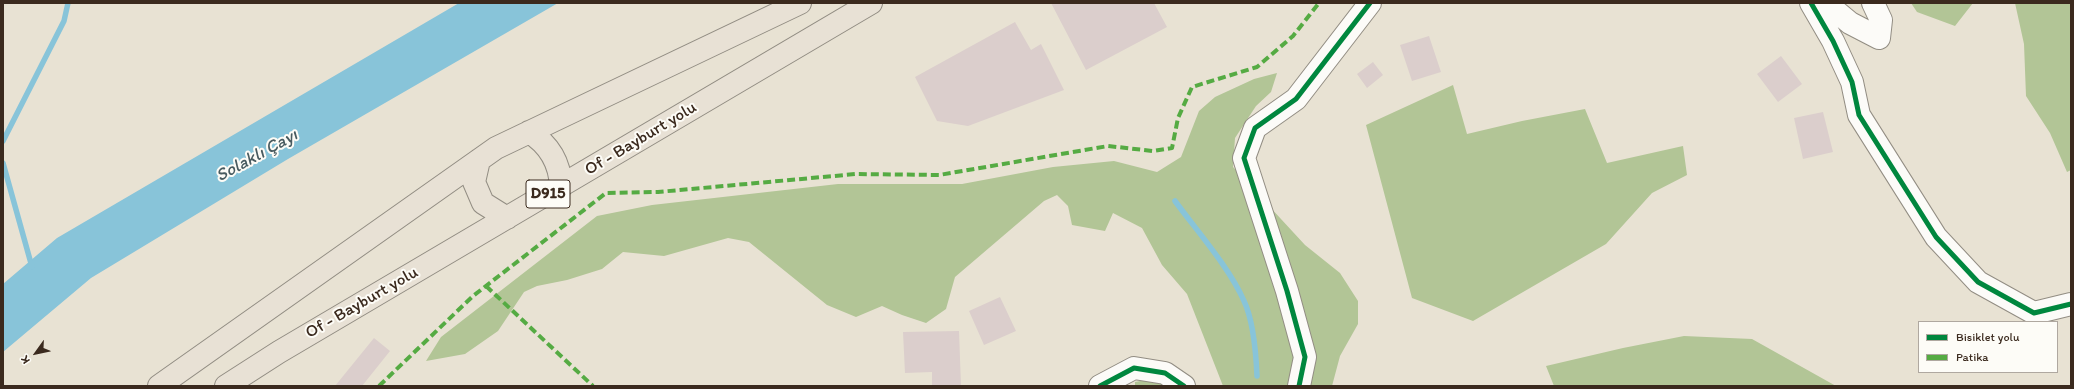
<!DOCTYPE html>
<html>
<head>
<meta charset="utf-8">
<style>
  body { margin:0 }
  #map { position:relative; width:2074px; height:389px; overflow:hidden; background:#e8e2d3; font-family:Itim,sans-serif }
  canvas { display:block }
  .frame { position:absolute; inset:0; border:4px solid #3b2a1e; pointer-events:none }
  .legend { position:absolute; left:1918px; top:321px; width:140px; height:52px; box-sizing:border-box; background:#fdfcf7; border:1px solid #afa8a0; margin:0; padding:5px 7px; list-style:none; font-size:12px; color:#3b2a1e }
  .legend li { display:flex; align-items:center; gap:8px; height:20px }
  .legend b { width:20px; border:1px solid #afa8a0 }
  .north { position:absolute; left:16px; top:333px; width:40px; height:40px; -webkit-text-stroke:3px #fdfcf7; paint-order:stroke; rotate:237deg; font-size:11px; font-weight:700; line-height:16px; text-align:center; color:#3b2a1e }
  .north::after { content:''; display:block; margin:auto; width:14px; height:18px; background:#3b2a1e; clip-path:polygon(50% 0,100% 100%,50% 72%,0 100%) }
</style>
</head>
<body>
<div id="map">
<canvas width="2074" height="389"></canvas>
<div class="frame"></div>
<ul class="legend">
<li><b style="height:5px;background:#00873e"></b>Bisiklet yolu</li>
<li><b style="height:5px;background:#55ab43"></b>Patika</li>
</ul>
<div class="north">K</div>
</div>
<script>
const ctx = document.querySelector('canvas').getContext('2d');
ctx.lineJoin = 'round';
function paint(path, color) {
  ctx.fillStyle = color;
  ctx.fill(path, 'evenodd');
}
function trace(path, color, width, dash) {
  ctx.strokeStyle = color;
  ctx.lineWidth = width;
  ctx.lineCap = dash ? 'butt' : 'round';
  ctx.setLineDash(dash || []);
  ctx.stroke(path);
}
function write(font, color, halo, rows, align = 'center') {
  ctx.font = font + ' Itim,sans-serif';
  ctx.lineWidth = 4;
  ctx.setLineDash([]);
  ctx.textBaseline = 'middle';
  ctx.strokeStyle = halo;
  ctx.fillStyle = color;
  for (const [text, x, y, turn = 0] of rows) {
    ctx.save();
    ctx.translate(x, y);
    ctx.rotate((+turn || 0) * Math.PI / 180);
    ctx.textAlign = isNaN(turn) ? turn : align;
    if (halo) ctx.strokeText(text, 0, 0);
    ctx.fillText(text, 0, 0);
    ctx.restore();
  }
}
const forest = new Path2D(`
  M 1911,3 L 1973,3 L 1955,26 L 1917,12 Z
  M 2015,3 L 2071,3 L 2071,170 L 2067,172 L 2050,133 L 2026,96 L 2024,44 Z
  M 1277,73 L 1271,92 L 1256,106 L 1235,138 L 1233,167 L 1305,245 L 1340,273 L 1358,301 L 1358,324 L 1340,356 L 1332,386 L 1223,386 L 1187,294 L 1162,265 L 1142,228 L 1113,213 L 1105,231 L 1072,225 L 1068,206 L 1057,195 L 1044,201 L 955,277 L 946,309 L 926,323 L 902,315 L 882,306 L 856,317 L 827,305 L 749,242 L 728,238 L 664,256 L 623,252 L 602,269 L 567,280 L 537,286 L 524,292 L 498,331 L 465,354 L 426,361 L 441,337 L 597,216 L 652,205 L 838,184 L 962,184 L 1053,167 L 1114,161 L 1157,172 L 1181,157 L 1199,111 L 1215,97 L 1254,79 Z
  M 1453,85 L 1467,134 L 1522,121 L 1585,109 L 1607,163 L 1683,146 L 1687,175 L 1652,193 L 1606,244 L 1473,321 L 1412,298 L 1366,125 Z
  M 1684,336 L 1752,339 L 1836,386 L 1554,386 L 1546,366 L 1623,348 Z
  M 1161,377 L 1170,386 L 1135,386 L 1135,382 Z`);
const water = new Path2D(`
  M 459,3 L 558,3 L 288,159 L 91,278 L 3,352 L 3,284 L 57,238 Z`);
const stream = new Path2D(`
  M 3,141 L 64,21 L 68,3
  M 3,163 L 32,267
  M 1175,201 C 1197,231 1229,267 1244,301 C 1254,322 1256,353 1257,376`);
const building = new Path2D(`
  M 1051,3 L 1154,3 L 1167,27 L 1086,70 Z
  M 1015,22 L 1031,50 L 1041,44 L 1064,90 L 968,126 L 937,121 L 915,77 Z
  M 1429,36 L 1441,72 L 1412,81 L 1400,45 Z
  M 1781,56 L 1802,84 L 1778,102 L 1757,74 Z
  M 1373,62 L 1383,75 L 1367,88 L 1357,74 Z
  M 1823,112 L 1833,152 L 1803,159 L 1794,118 Z
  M 1000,297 L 1016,331 L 984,345 L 969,311 Z
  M 959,331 L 961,386 L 932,386 L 932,372 L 905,373 L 903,332 Z
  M 374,338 L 390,351 L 362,386 L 335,386 Z`);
const street = new Path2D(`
  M 1811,3 L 1833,41 L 1852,82 L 1859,115 L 1936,237 L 1978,282 L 2034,313 L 2071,304
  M 1826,3 L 1850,23 L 1879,38 L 1881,20 L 1873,3
  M 1100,386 L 1134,368 L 1165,373 L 1184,386
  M 1299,386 L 1305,357 L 1287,291 L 1244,158 L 1255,128 L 1296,99 L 1370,3`);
const highway = new Path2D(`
  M 529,132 C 550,145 560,163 561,187
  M 479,160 L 474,182 L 483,203 L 507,218
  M 159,386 L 496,148 L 800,3
  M 226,386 L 279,352 L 871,3`);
const quiet = new Path2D(`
  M 486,286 L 593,386
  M 379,386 L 473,296 L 606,193 L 658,192 L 856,174 L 939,175 L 1108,146 L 1153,151 L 1172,148 L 1178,118 L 1192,87 L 1257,67 L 1293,36 L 1319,3`);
const cycleway = new Path2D(`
  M 1811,3 L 1833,41 L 1852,82 L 1859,115 L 1936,237 L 1978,282 L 2034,313 L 2071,304
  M 1100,386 L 1134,368 L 1165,373 L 1184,386
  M 1299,386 L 1305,357 L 1287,291 L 1244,158 L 1255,128 L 1296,99 L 1370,3`);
const shields = [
  [548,194,44]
];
const shieldNames = [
  ["D915",548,194]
];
const streetNames = [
  ["Of - Bayburt yolu",641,139,-31],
  ["Of - Bayburt yolu",362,303,-30]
];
const waterNames = [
  ["Solaklı Çayı",257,156,-29]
];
paint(forest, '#b2c596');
paint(water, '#88c4d9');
trace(stream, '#88c4d9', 5.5);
paint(building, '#dbcecc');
trace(street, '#928d83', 24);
trace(highway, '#928d83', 24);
trace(street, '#fcfbf8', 22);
trace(highway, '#e8e1d5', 22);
trace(quiet, '#55ab43', 4, [8, 4]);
trace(cycleway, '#00873e', 5);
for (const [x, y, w] of shields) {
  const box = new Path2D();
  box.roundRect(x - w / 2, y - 14, w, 28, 3);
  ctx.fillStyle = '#fdfcf7';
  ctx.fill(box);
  trace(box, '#3b2a1e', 1);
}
write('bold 16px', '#3b2a1e', null, shieldNames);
write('17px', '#3b2a1e', '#fdfcf7', streetNames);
write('italic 18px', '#485b60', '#fdfcf7', waterNames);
</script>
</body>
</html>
